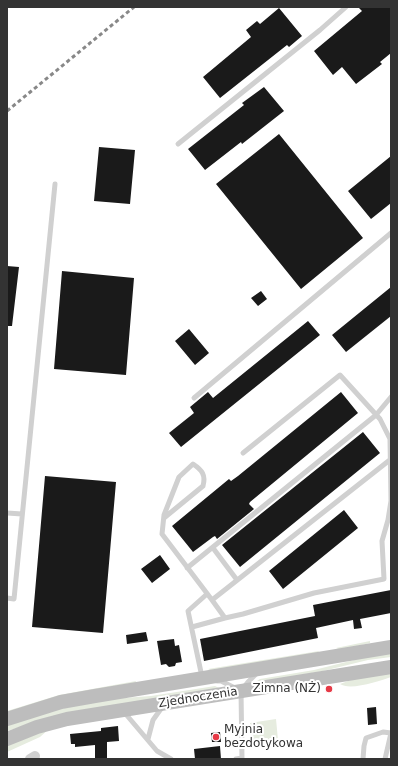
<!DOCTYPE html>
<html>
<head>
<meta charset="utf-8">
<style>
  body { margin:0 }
  #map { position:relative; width:398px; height:766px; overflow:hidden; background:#fff; font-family:"DejaVu Sans",sans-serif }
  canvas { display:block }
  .frame { position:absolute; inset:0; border:8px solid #333; pointer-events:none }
</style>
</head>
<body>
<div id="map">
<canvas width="398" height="766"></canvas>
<div class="frame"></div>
</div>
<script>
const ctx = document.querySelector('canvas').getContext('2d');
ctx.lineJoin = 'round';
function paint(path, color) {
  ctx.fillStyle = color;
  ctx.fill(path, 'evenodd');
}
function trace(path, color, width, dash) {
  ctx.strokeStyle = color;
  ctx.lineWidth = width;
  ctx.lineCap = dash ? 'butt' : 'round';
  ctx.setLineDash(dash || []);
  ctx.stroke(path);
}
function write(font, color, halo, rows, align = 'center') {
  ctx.font = font + ' "DejaVu Sans",sans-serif';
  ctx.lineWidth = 4;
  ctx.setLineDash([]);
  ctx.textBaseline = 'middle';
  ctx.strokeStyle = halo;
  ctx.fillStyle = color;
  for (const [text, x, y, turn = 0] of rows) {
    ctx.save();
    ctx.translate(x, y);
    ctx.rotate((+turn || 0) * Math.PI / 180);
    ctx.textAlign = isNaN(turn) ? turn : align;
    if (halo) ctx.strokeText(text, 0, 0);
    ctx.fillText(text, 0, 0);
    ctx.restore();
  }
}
const green = new Path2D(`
  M 370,641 L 370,643 L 341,650 L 336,648 Z
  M 319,651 L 316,655 L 212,671 L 208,669 Z
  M 391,653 L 391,657 L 368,660 L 323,671 L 254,683 L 260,679 L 314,670 L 370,656 Z
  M 391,672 L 391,677 C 380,681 350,691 340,684 L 356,678 Z
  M 136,681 L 135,684 L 7,714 L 7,711 L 59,695 Z
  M 215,686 L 219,688 L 43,720 L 7,731 L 7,724 L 40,713 L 109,699 L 151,696 Z
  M 276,719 L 278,740 L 259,744 L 251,742 L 250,723 Z
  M 49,729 L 40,737 L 7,752 L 7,744 Z`);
const building = new Path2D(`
  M 358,7 L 391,7 L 391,53 L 380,62 L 382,64 L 356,84 L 342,67 L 333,75 L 314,51 L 362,11 Z
  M 279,8 L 302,36 L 289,47 L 287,45 L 220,98 L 203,77 L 251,37 L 246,30 L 257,21 L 260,24 Z
  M 264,87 L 284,111 L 242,144 L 241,142 L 205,170 L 188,149 L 244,105 L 242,103 Z
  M 279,134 L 363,238 L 301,289 L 216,184 Z
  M 99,147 L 135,150 L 130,204 L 94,201 Z
  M 391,156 L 391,203 L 371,219 L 348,191 Z
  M 7,266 L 19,267 L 12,326 L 7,326 Z
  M 62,271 L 134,278 L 126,375 L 54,369 Z
  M 391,287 L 391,316 L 346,352 L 332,335 Z
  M 261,291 L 267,299 L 258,306 L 251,298 Z
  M 308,321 L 320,335 L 181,447 L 169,433 L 194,413 L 190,407 L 208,392 L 213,398 Z
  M 189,329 L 209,353 L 195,365 L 175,341 Z
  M 341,392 L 358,413 L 250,502 L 249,504 L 254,509 L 217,539 L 215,536 L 213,537 L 193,552 L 172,526 L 229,479 L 231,481 L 238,476 Z
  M 363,432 L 380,453 L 240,567 L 222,545 Z
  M 45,476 L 116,482 L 103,633 L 32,627 Z
  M 344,510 L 358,528 L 283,589 L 269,571 Z
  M 160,555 L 170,569 L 152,583 L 141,569 Z
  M 391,590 L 391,613 L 360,619 L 362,628 L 354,629 L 353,620 L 316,628 L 318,638 L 204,661 L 200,639 L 315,616 L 313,605 Z
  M 146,632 L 148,641 L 127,644 L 126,635 Z
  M 174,639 L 175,646 L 179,645 L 182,662 L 176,663 L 175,666 L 169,667 L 166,664 L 161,665 L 157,641 Z
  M 376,707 L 377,724 L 368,725 L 367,708 Z
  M 118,726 L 119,741 L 107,742 L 107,759 L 95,759 L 95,745 L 75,747 L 75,744 L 71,744 L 70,734 L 101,731 L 101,728 Z
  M 220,732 L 221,742 L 212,742 L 211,733 Z
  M 220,746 L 221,759 L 195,759 L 194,749 Z`);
const lane = new Path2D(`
  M 178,144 L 320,30 L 346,7
  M 194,398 L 391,233
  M 7,513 L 22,514
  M 164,518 L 203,486 C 206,475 202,470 193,464 L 179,477 L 164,515 L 162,534 L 212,600 L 391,459
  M 213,548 L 237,580
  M 187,568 L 376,415 L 391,397
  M 7,598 L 14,599 L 55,184
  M 212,600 L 225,618 L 243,614 L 314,593 L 384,579 L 382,541 L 388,520 L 391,501 L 390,439 L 380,419 L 340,375 L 243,453
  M 192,627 L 225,618
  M 202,677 L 188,611 L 207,594
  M 217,681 L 221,681 L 237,689
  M 124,712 L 157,751 L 171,759
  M 148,739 L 153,720 L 163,706
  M 236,759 L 242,758
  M 242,759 L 241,691 L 248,682 L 256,674
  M 363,759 L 364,746 L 366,738 L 383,732 L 391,733
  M 385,759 L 391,733`);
const street = new Path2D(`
  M 30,759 L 35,756`);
const secondary = new Path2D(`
  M 7,719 L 61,702 L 95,696 L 391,647
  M 7,739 L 37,727 L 67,719 L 391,667`);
const rail = new Path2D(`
  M 7,111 L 134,7`);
const markers = [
  [329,689,4,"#e63946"],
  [216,737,4,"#e63946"]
];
const poiNames = [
  ["Zimna (NŻ)",321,689],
  ["Myjnia",224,730,"left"],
  ["bezdotykowa",224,744,"left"]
];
const streetNames = [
  ["Zjednoczenia",198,698,-9]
];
paint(green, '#e6ecdf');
paint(building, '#1a1a1a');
trace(lane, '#d0d0d0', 5);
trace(street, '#d0d0d0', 10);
trace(secondary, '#bdbdbd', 14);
trace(rail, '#888', 3, [4, 3]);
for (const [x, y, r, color] of markers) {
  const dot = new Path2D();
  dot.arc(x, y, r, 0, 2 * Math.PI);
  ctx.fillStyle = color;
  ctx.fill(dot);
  trace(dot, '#fff', 1.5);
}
write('12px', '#333', '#fff', poiNames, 'right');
write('12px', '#333', '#fff', streetNames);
</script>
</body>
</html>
